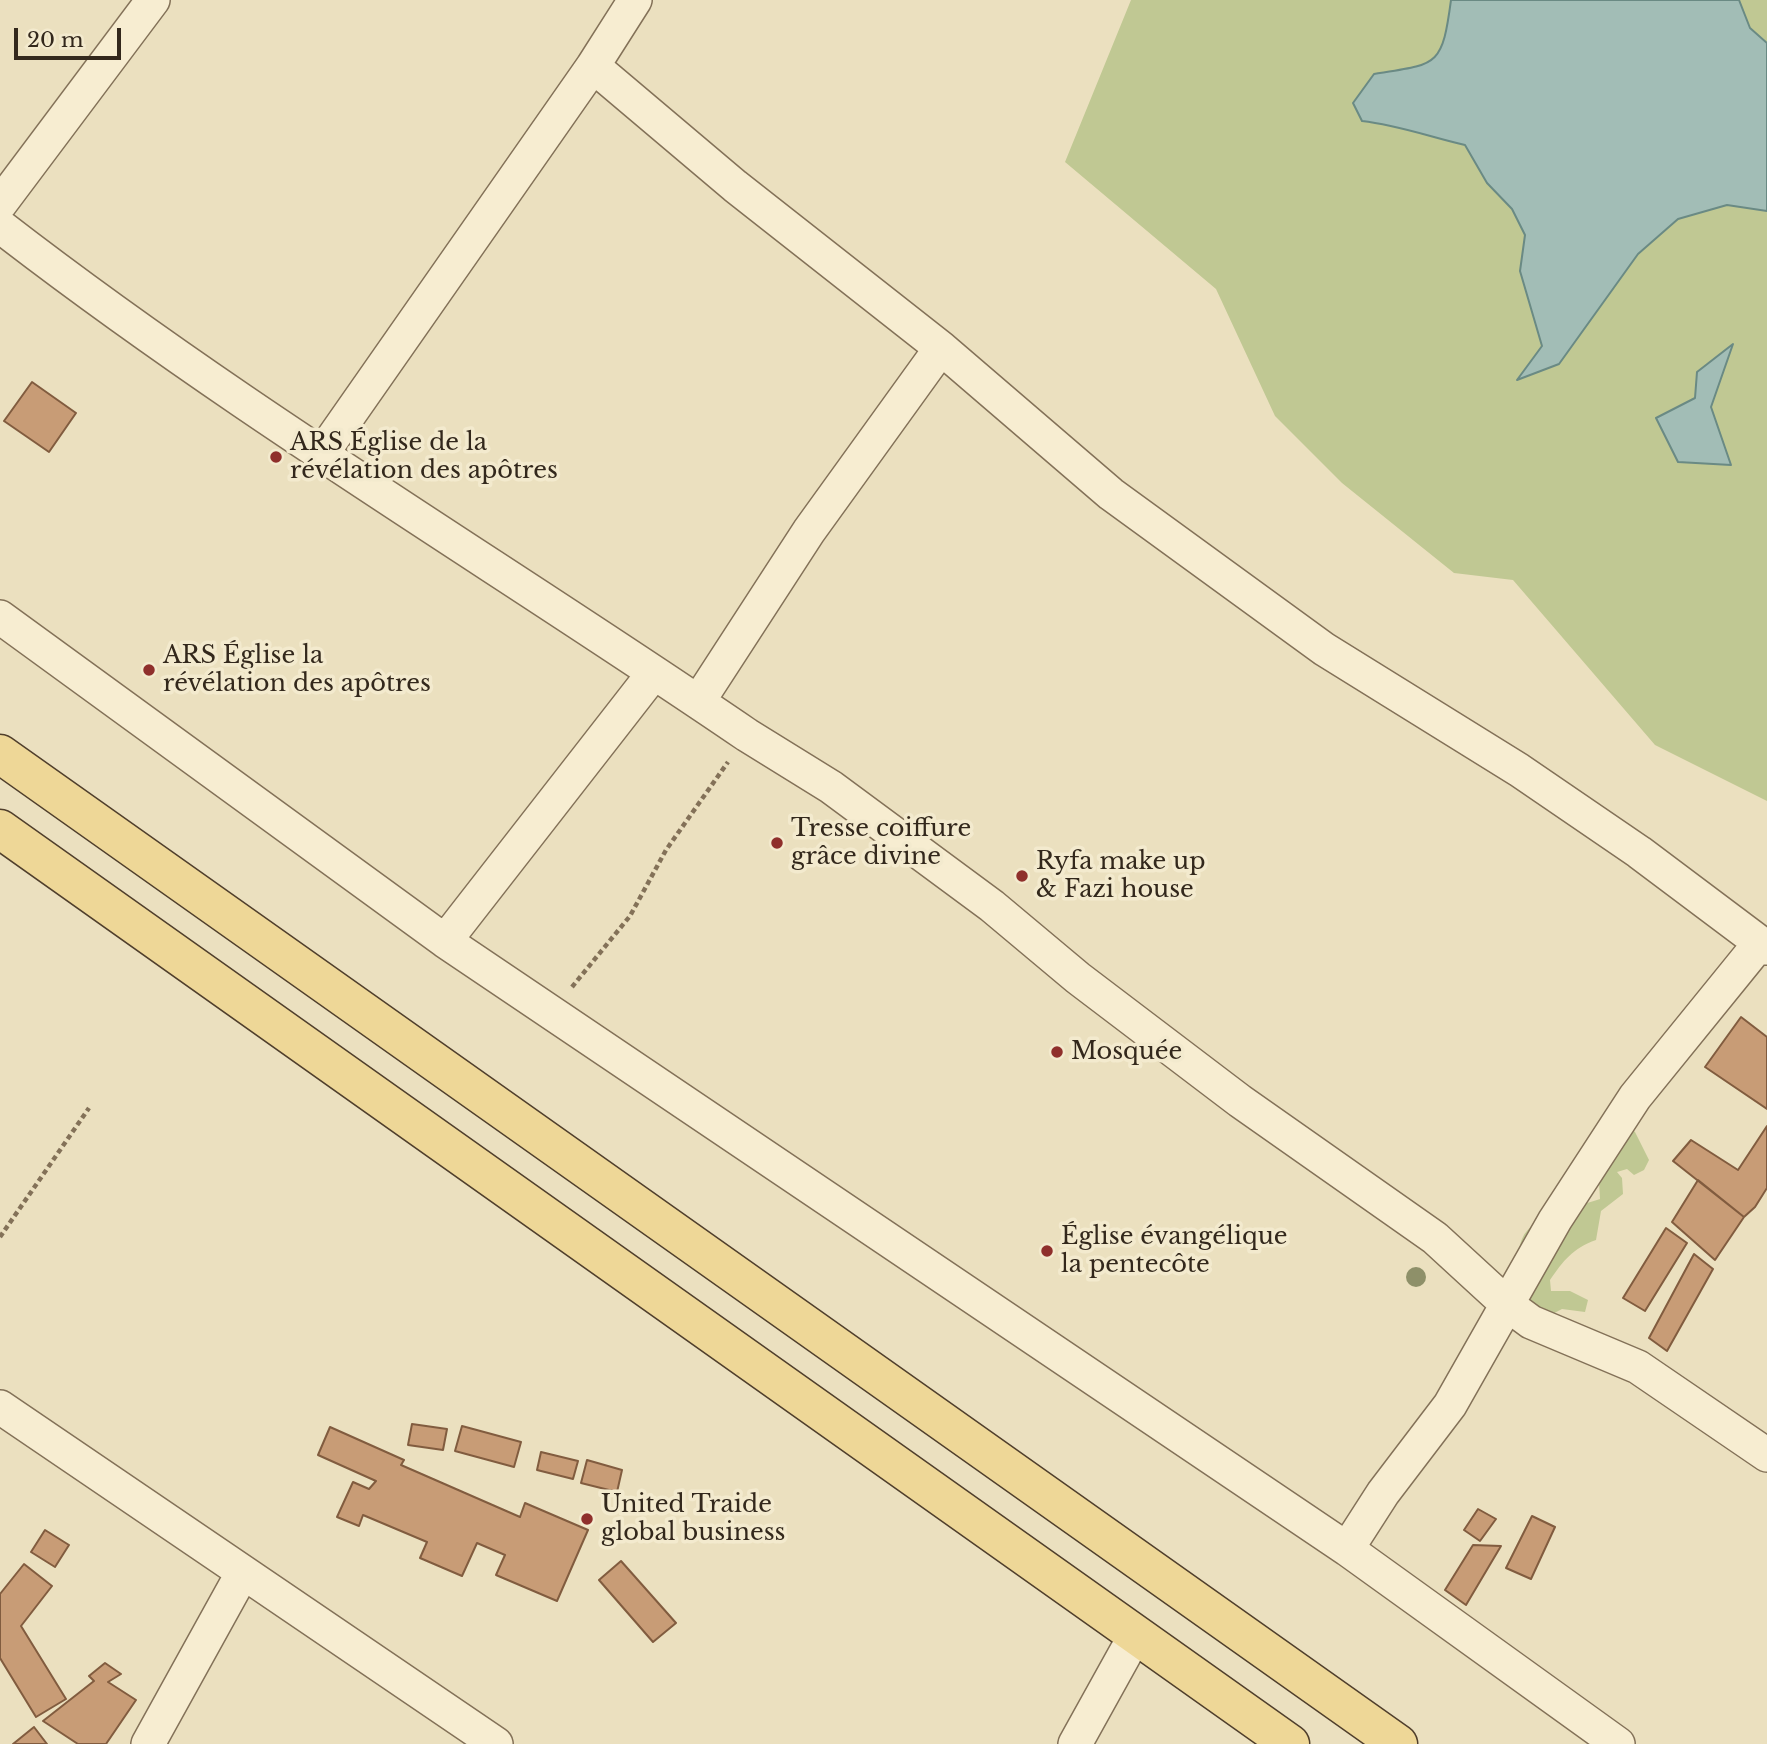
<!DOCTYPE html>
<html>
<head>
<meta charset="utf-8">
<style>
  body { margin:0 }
  #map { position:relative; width:1767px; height:1744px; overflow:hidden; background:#ebe0bf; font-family:"Libre Baskerville",serif }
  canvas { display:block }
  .scale { position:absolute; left:14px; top:28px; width:107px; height:32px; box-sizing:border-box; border:4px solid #33281c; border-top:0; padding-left:9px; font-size:21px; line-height:24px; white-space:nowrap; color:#33281c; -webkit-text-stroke:5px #f3eace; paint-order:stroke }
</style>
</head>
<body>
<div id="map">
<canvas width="1767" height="1744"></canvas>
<div class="scale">20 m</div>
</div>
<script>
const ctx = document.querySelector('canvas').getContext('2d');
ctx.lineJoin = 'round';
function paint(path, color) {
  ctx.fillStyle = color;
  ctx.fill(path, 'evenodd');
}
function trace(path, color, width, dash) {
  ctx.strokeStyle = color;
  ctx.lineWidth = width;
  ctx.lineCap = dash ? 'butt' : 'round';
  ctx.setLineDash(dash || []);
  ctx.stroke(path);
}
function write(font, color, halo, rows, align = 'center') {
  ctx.font = font + ' "Libre Baskerville",serif';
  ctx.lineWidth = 7;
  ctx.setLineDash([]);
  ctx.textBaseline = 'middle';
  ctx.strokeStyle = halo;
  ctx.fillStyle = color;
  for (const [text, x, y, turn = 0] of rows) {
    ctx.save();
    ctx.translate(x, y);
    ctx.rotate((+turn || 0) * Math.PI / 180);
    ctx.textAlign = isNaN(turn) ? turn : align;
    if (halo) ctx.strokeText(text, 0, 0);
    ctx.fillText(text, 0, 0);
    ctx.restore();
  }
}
const green = new Path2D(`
  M 1131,0 L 1767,0 L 1767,801 L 1655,745 L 1513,580 L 1454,573 L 1342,483 L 1275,416 L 1216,289 L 1065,162 Z
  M 1625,1123 L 1635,1132 L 1649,1160 L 1644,1170 L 1634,1175 L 1627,1169 L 1617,1172 L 1622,1178 L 1623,1194 L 1601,1211 L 1596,1240 C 1573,1248 1563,1261 1550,1280 L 1551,1291 L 1570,1291 L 1588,1300 L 1585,1312 L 1562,1309 L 1539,1321 L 1510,1274 C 1525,1255 1515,1256 1522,1239 C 1533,1213 1577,1207 1600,1199 L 1599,1182 Z`);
const water = new Path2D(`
  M 1451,0 L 1739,0 L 1750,28 L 1767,43 L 1767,211 L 1727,205 L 1678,219 L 1638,254 L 1559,364 L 1517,380 L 1542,346 L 1520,271 L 1525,235 L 1512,209 L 1487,183 L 1465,145 C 1430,137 1398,125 1362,121 L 1353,103 L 1374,74 C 1438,64 1442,67 1451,0 Z
  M 1733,344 L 1711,407 L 1731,465 L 1678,462 L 1656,418 L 1695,398 L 1697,372 Z`);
const building = new Path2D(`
  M 32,382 L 76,413 L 49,452 L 4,421 Z
  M 1741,1017 L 1767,1037 L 1767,1109 L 1705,1067 Z
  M 1767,1126 L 1767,1188 L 1755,1207 L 1744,1217 L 1673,1161 L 1691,1140 L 1738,1170 Z
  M 1698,1180 L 1744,1217 L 1715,1260 L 1672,1222 Z
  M 1666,1228 L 1687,1243 L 1645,1311 L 1623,1298 Z
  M 1694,1254 L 1713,1269 L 1667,1351 L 1649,1338 Z
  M 412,1424 L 447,1429 L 443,1450 L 408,1445 Z
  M 462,1426 L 521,1442 L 514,1467 L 455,1451 Z
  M 330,1427 L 404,1460 L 401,1465 L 520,1517 L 525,1503 L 588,1530 L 557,1601 L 496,1575 L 505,1555 L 477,1543 L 462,1576 L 420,1558 L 427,1542 L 363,1515 L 359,1526 L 337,1517 L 353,1482 L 369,1489 L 376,1481 L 318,1455 Z
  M 541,1452 L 578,1461 L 573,1479 L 537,1470 Z
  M 587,1460 L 622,1470 L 617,1492 L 581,1483 Z
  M 1478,1509 L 1496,1519 L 1480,1541 L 1464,1530 Z
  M 1532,1516 L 1555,1527 L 1531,1579 L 1506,1568 Z
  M 45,1530 L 69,1545 L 55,1567 L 31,1552 Z
  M 1473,1545 L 1501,1546 L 1466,1605 L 1445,1590 Z
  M 621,1561 L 676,1623 L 653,1642 L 599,1580 Z
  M 24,1564 L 52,1586 L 21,1626 L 66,1699 L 36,1717 L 0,1658 L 0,1594 Z
  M 105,1663 L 121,1674 L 108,1682 L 136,1700 L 106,1744 L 78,1744 L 43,1721 L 94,1681 L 89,1676 Z
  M 34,1727 L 47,1744 L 13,1744 Z`);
const path = new Path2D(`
  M 572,987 L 630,916 L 666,850 L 728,762
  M 0,1237 L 89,1108`);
const minor = new Path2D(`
  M 635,0 L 593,66 L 735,186 L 941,348 L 1111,494 L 1324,649 L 1519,770 L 1639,852 L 1767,948
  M 0,204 L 153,0
  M 0,226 C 239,411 498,565 747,735 L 831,787 L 992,906 L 1078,978 L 1240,1101 L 1435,1238 L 1508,1305 L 1531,1322 L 1638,1367 L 1767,1455
  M 321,455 L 593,66
  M 0,617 L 445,941 L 1347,1549 L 1618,1744
  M 698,702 L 809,531 L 941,348
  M 445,941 L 653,674
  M 0,1407 L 496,1744
  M 1347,1549 L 1383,1493 L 1450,1405 L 1555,1220 L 1635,1097 L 1760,943
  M 148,1744 L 242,1574
  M 1075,1744 L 1136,1634`);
const primary = new Path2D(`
  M 0,754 L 1398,1744
  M 0,829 L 1290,1744`);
const trees = [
  [1416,1277]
];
const markers = [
  [276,457,7,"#8f2f2b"],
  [149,670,7,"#8f2f2b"],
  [777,843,7,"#8f2f2b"],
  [1022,876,7,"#8f2f2b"],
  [1057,1052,7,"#8f2f2b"],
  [1047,1251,7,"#8f2f2b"],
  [587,1519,7,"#8f2f2b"]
];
const poiNames = [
  ["ARS Église de la",290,443],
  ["révélation des apôtres",290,471],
  ["ARS Église la",163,656],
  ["révélation des apôtres",163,684],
  ["Tresse coiffure",791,829],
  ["grâce divine",791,857],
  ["Ryfa make up",1036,862],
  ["& Fazi house",1036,890],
  ["Mosquée",1071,1052],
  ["Église évangélique",1061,1237],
  ["la pentecôte",1061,1265],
  ["United Traide",601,1505],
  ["global business",601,1533]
];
paint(green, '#c0c893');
paint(water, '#a2bdb6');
trace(water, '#6a8a84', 2);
paint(building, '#c89c76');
trace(building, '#815c3f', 2);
trace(minor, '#837158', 36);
trace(primary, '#503f2c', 41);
trace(path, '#837158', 4.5, [5, 3.5]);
trace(minor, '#f7edd1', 33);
trace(primary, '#eed797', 38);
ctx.fillStyle = '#8e9069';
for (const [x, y] of trees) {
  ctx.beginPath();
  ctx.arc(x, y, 10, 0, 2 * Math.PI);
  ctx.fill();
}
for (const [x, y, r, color] of markers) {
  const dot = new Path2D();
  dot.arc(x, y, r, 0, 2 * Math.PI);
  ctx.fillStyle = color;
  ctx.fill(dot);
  trace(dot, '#f3eace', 2.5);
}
write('24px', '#33281c', '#f3eace', poiNames, 'left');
</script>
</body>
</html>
